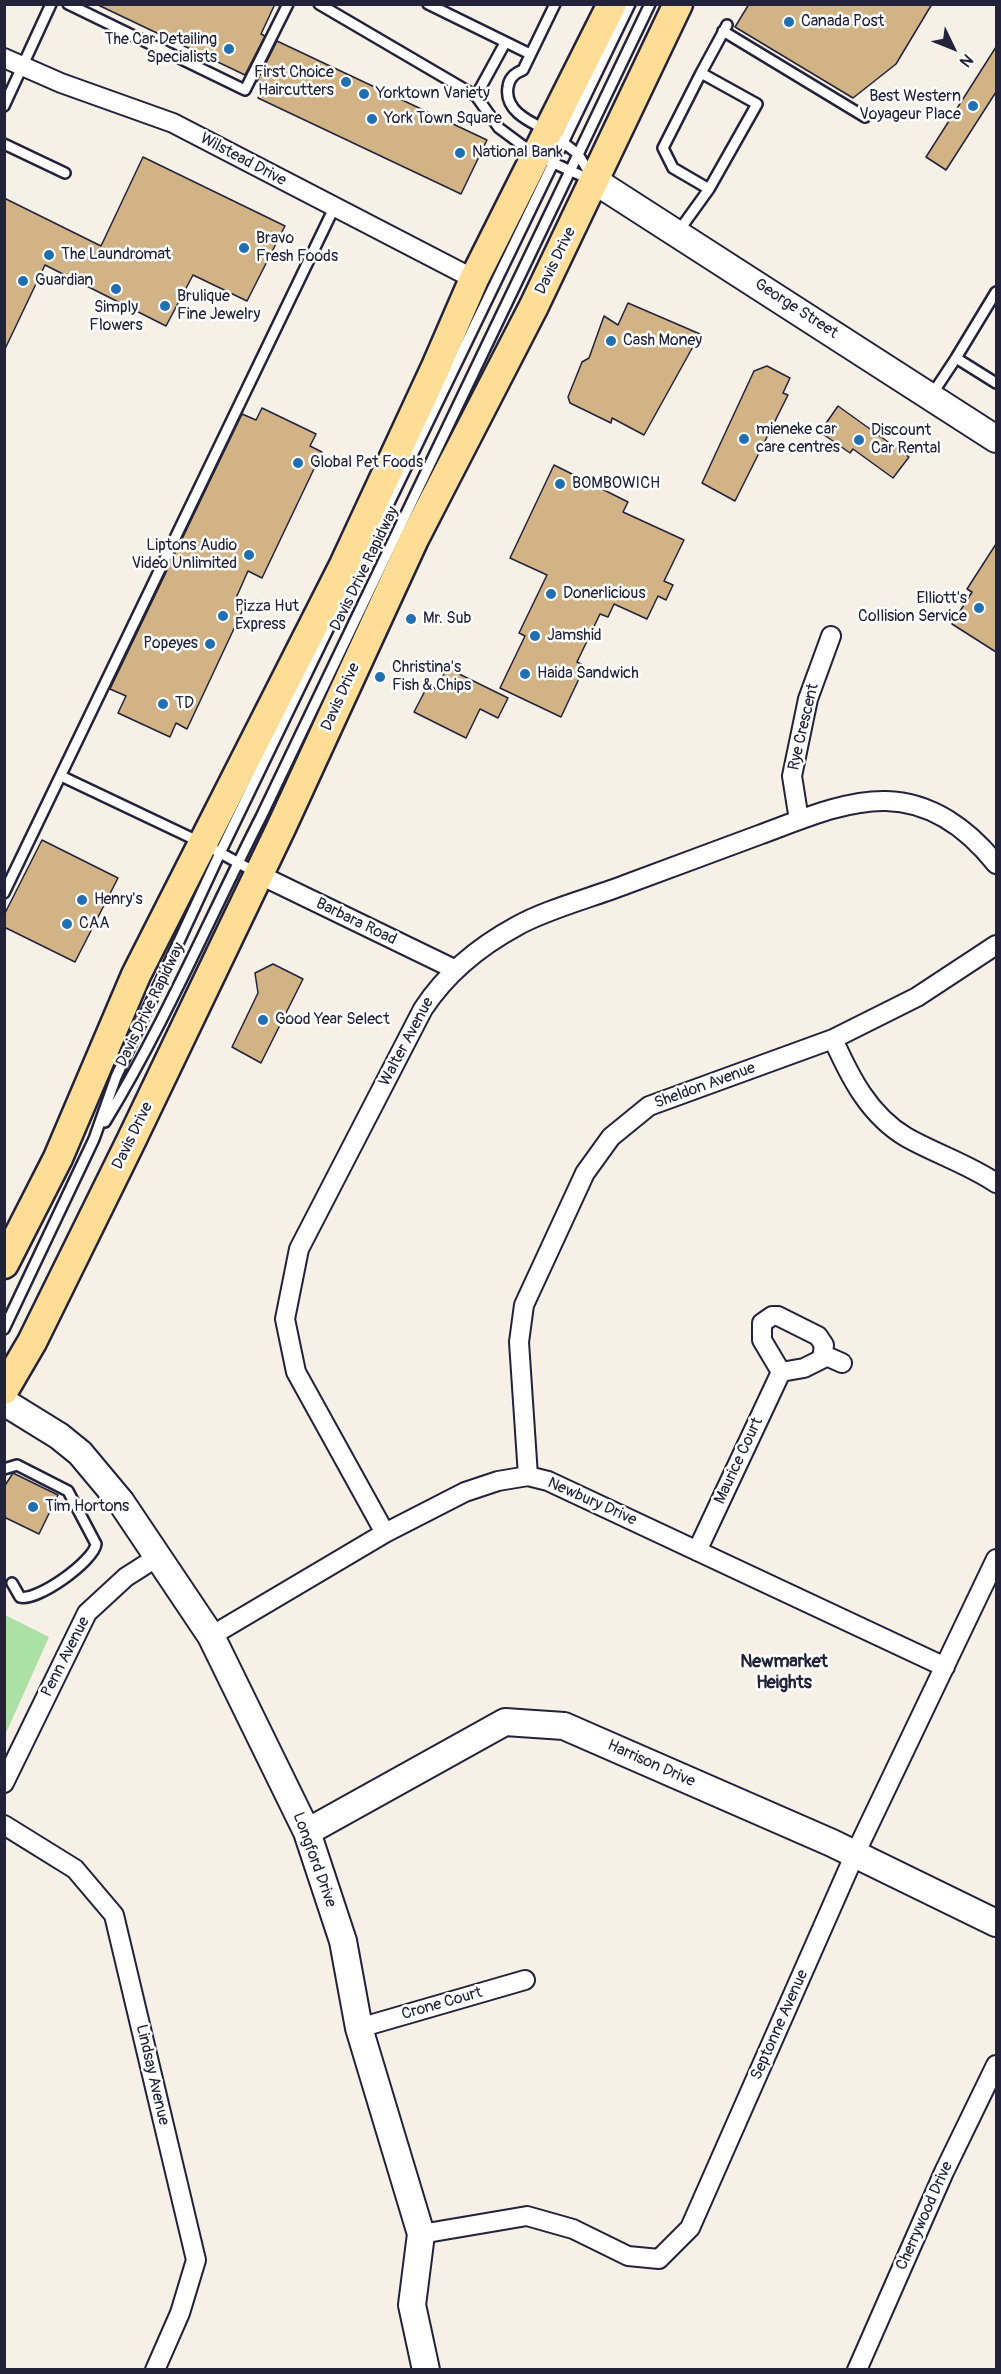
<!DOCTYPE html>
<html>
<head>
<meta charset="utf-8">
<style>
  body { margin:0 }
  #map { position:relative; width:1001px; height:2374px; overflow:hidden; background:#f6f0e7; font-family:Pangolin,sans-serif }
  canvas { display:block }
  .frame { position:absolute; inset:0; border:6px solid #22223b; pointer-events:none }
  .north { position:absolute; left:923px; top:18px; width:60px; height:60px; -webkit-text-stroke:4px #fff; paint-order:stroke; rotate:133deg; font-size:16px; font-weight:700; line-height:24px; text-align:center; color:#22223b }
  .north::after { content:''; display:block; margin:auto; width:21px; height:27px; background:#22223b; clip-path:polygon(50% 0,100% 100%,50% 72%,0 100%) }
</style>
</head>
<body>
<div id="map">
<canvas width="1001" height="2374"></canvas>
<div class="frame"></div>
<div class="north">N</div>
</div>
<script>
const ctx = document.querySelector('canvas').getContext('2d');
ctx.lineJoin = 'round';
function paint(path, color) {
  ctx.fillStyle = color;
  ctx.fill(path, 'evenodd');
}
function trace(path, color, width, dash) {
  ctx.strokeStyle = color;
  ctx.lineWidth = width;
  ctx.lineCap = dash ? 'butt' : 'round';
  ctx.setLineDash(dash || []);
  ctx.stroke(path);
}
function write(font, color, halo, rows, align = 'center') {
  ctx.font = font + ' Pangolin,sans-serif';
  ctx.lineWidth = 5;
  ctx.setLineDash([]);
  ctx.textBaseline = 'middle';
  ctx.strokeStyle = halo;
  ctx.fillStyle = color;
  for (const [text, x, y, turn = 0] of rows) {
    ctx.save();
    ctx.translate(x, y);
    ctx.rotate((+turn || 0) * Math.PI / 180);
    ctx.textAlign = isNaN(turn) ? turn : align;
    if (halo) ctx.strokeText(text, 0, 0);
    ctx.fillText(text, 0, 0);
    ctx.restore();
  }
}
const green = new Path2D(`
  M 5,1615 L 49,1637 L 5,1735 Z`);
const building = new Path2D(`
  M 96,4 L 275,4 L 261,34 L 265,36 L 245,75 Z
  M 749,4 L 932,4 L 896,64 L 853,98 L 735,27 Z
  M 277,41 L 487,140 L 461,194 L 258,98 L 264,85 L 257,81 Z
  M 996,47 L 996,92 L 946,170 L 926,157 Z
  M 143,157 L 285,226 L 247,301 L 193,275 L 166,326 L 45,265 L 4,351 L 4,198 L 101,246 Z
  M 628,303 L 700,334 L 644,435 L 612,418 L 611,423 L 570,403 L 568,397 L 582,362 L 589,358 L 604,316 L 618,325 Z
  M 767,366 L 790,378 L 783,393 L 788,395 L 735,501 L 702,483 L 754,371 Z
  M 838,406 L 909,457 L 893,478 L 853,449 L 850,453 L 820,432 Z
  M 262,408 L 316,434 L 310,446 L 322,452 L 262,578 L 248,571 L 236,598 L 246,603 L 187,729 L 176,723 L 170,737 L 118,713 L 126,696 L 110,689 L 242,414 L 256,420 Z
  M 554,465 L 628,502 L 623,512 L 684,540 L 664,581 L 673,585 L 666,600 L 658,596 L 647,619 L 614,604 L 608,617 L 600,614 L 577,662 L 585,666 L 561,717 L 500,688 L 525,636 L 519,633 L 547,575 L 510,558 Z
  M 996,544 L 996,652 L 952,624 L 972,592 L 967,589 Z
  M 447,668 L 508,698 L 498,718 L 480,709 L 466,738 L 414,712 L 428,685 L 436,689 Z
  M 42,840 L 118,878 L 75,962 L 4,927 L 4,915 Z
  M 273,964 L 303,979 L 261,1063 L 232,1047 L 258,993 L 255,973 Z
  M 13,1473 L 58,1495 L 39,1534 L 4,1517 L 4,1487 Z`);
const lane = new Path2D(`
  M 68,4 L 245,90 L 288,4
  M 319,4 L 476,96 L 499,128 L 534,154
  M 428,4 L 530,54
  M 723,31 L 865,117
  M 701,73 L 727,25
  M 476,96 L 505,43
  M 4,106 L 51,4
  M 546,130 C 528,121 504,110 508,87 C 509,78 515,73 523,70 L 555,4
  M 560,140 L 578,154 L 590,174
  M 4,144 L 65,173
  M 549,161 L 591,180
  M 678,232 L 709,189 L 757,104 L 701,73 L 663,148 L 673,168 L 709,189
  M 996,292 L 956,358 L 996,383
  M 931,396 L 956,358
  M 61,776 L 200,842
  M 215,850 L 255,872
  M 4,893 L 334,208
  M 105,1122 C 164,1025 209,919 261,817 L 650,4
  M 4,1329 L 94,1139 L 116,1077 L 220,853 L 630,4
  M 4,1469 L 17,1465 L 68,1491 L 96,1544 C 94,1561 37,1602 20,1597 L 12,1583`);
const street = new Path2D(`
  M 4,58 L 61,83 L 173,123 L 474,279
  M 799,820 L 792,776 L 808,699 L 831,636
  M 258,874 L 454,969
  M 833,1039 C 850,1077 869,1115 906,1137 C 936,1154 968,1164 996,1183
  M 772,1316 L 778,1316 L 818,1336 L 824,1345 L 822,1359 L 804,1368 L 781,1372 L 762,1340 L 762,1323 Z
  M 824,1355 L 842,1363
  M 528,1476 L 519,1342 L 524,1305 L 585,1173 L 611,1137 L 649,1106 L 833,1039 L 917,997 L 996,945
  M 385,1533 L 296,1372 L 285,1319 L 299,1249 L 423,1009 C 446,974 480,946 517,926 C 547,909 594,897 627,884 C 671,868 715,851 759,835 C 798,821 844,800 886,801 C 932,802 969,830 996,864
  M 697,1551 L 781,1372
  M 211,1636 L 385,1533 L 465,1492 L 498,1481 L 528,1476 L 548,1481 L 945,1667
  M 4,1783 L 87,1613 L 126,1577 L 159,1556
  M 4,1825 L 75,1869 L 114,1915 L 196,2260 L 180,2313 L 155,2370
  M 359,2028 L 525,1980
  M 421,2234 L 527,2216 L 573,2229 L 628,2256 L 659,2259 L 690,2228 L 855,1854 L 996,1559
  M 857,2370 L 944,2172 L 996,2065`);
const secondary = new Path2D(`
  M 595,181 L 996,439
  M 4,1402 L 59,1436 L 80,1453 L 121,1502 L 211,1636 L 307,1832 L 343,1941 L 359,2028 L 421,2234 L 412,2305 L 426,2370
  M 307,1832 L 505,1722 L 564,1726 L 832,1843 L 996,1923`);
const primary = new Path2D(`
  M 4,1264 L 58,1158 L 136,975 L 344,565 L 435,369 L 474,279 L 612,4
  M 4,1390 L 32,1342 L 131,1141 L 281,828 L 414,539 L 534,306 L 678,4`);
const markers = [
  [789,22,6,"#1f6fb2"],
  [229,49,6,"#1f6fb2"],
  [346,82,6,"#1f6fb2"],
  [364,94,6,"#1f6fb2"],
  [973,106,6,"#1f6fb2"],
  [372,119,6,"#1f6fb2"],
  [460,153,6,"#1f6fb2"],
  [244,248,6,"#1f6fb2"],
  [49,255,6,"#1f6fb2"],
  [23,281,6,"#1f6fb2"],
  [116,289,6,"#1f6fb2"],
  [165,306,6,"#1f6fb2"],
  [611,341,6,"#1f6fb2"],
  [744,439,6,"#1f6fb2"],
  [859,440,6,"#1f6fb2"],
  [298,463,6,"#1f6fb2"],
  [560,484,6,"#1f6fb2"],
  [249,555,6,"#1f6fb2"],
  [551,594,6,"#1f6fb2"],
  [979,608,6,"#1f6fb2"],
  [223,616,6,"#1f6fb2"],
  [411,619,6,"#1f6fb2"],
  [535,636,6,"#1f6fb2"],
  [210,644,6,"#1f6fb2"],
  [525,674,6,"#1f6fb2"],
  [380,677,6,"#1f6fb2"],
  [163,704,6,"#1f6fb2"],
  [82,900,6,"#1f6fb2"],
  [67,924,6,"#1f6fb2"],
  [263,1020,6,"#1f6fb2"],
  [33,1507,6,"#1f6fb2"]
];
const poiNames = [
  ["Canada Post",801,22],
  ["The Car Detailing",217,40,"right"],
  ["Specialists",217,58,"right"],
  ["First Choice",334,73,"right"],
  ["Haircutters",334,91,"right"],
  ["Yorktown Variety",376,94],
  ["Best Western",961,97,"right"],
  ["Voyageur Place",961,115,"right"],
  ["York Town Square",384,119],
  ["National Bank",472,153],
  ["Bravo",256,239],
  ["Fresh Foods",256,257],
  ["The Laundromat",61,255],
  ["Guardian",35,281],
  ["Brulique",177,297],
  ["Fine Jewelry",177,315],
  ["Simply",116,308,"center"],
  ["Flowers",116,326,"center"],
  ["Cash Money",623,341],
  ["mieneke car",756,430],
  ["care centres",756,448],
  ["Discount",871,431],
  ["Car Rental",871,449],
  ["Global Pet Foods",310,463],
  ["BOMBOWICH",572,484],
  ["Liptons Audio",237,546,"right"],
  ["Video Unlimited",237,564,"right"],
  ["Donerlicious",563,594],
  ["Elliott's",967,599,"right"],
  ["Collision Service",967,617,"right"],
  ["Pizza Hut",235,607],
  ["Express",235,625],
  ["Mr. Sub",423,619],
  ["Jamshid",547,636],
  ["Popeyes",198,644,"right"],
  ["Christina's",392,668],
  ["Fish & Chips",392,686],
  ["Haida Sandwich",537,674],
  ["TD",175,704],
  ["Henry's",94,900],
  ["CAA",79,924],
  ["Good Year Select",275,1020],
  ["Tim Hortons",45,1507]
];
const streetNames = [
  ["Wilstead Drive",243,160,28],
  ["Davis Drive",556,261,-64],
  ["George Street",796,309,33],
  ["Davis Drive Rapidway",365,569,-64],
  ["Davis Drive",341,697,-66],
  ["Rye Crescent",804,727,-77],
  ["Barbara Road",356,922,26],
  ["Davis Drive Rapidway",151,1005,-64],
  ["Walter Avenue",407,1042,-62],
  ["Sheldon Avenue",705,1086,-20],
  ["Davis Drive",133,1136,-64],
  ["Maurice Court",739,1461,-65],
  ["Newbury Drive",592,1502,24],
  ["Penn Avenue",66,1657,-63],
  ["Harrison Drive",651,1764,24],
  ["Longford Drive",314,1860,70],
  ["Crone Court",442,2004,-16],
  ["Septonne Avenue",780,2025,-66],
  ["Lindsay Avenue",152,2075,77],
  ["Cherrywood Drive",925,2216,-66]
];
const neighbourhoodNames = [
  ["Newmarket",784,1662],
  ["Heights",784,1683]
];
paint(green, '#abe1a4');
paint(building, '#d1b385');
trace(building, '#22223b', 1.5);
trace(lane, '#22223b', 14);
trace(street, '#22223b', 22);
trace(secondary, '#22223b', 30);
trace(primary, '#22223b', 33);
trace(lane, '#fff', 9);
trace(street, '#fff', 18);
trace(secondary, '#fff', 26);
trace(primary, '#fedd96', 28);
for (const [x, y, r, color] of markers) {
  const dot = new Path2D();
  dot.arc(x, y, r, 0, 2 * Math.PI);
  ctx.fillStyle = color;
  ctx.fill(dot);
  trace(dot, '#fff', 2);
}
write('16px', '#22223b', '#fff', poiNames, 'left');
write('16px', '#22223b', '#fff', streetNames);
write('bold 18px', '#22223b', '#fff', neighbourhoodNames);
</script>
</body>
</html>
